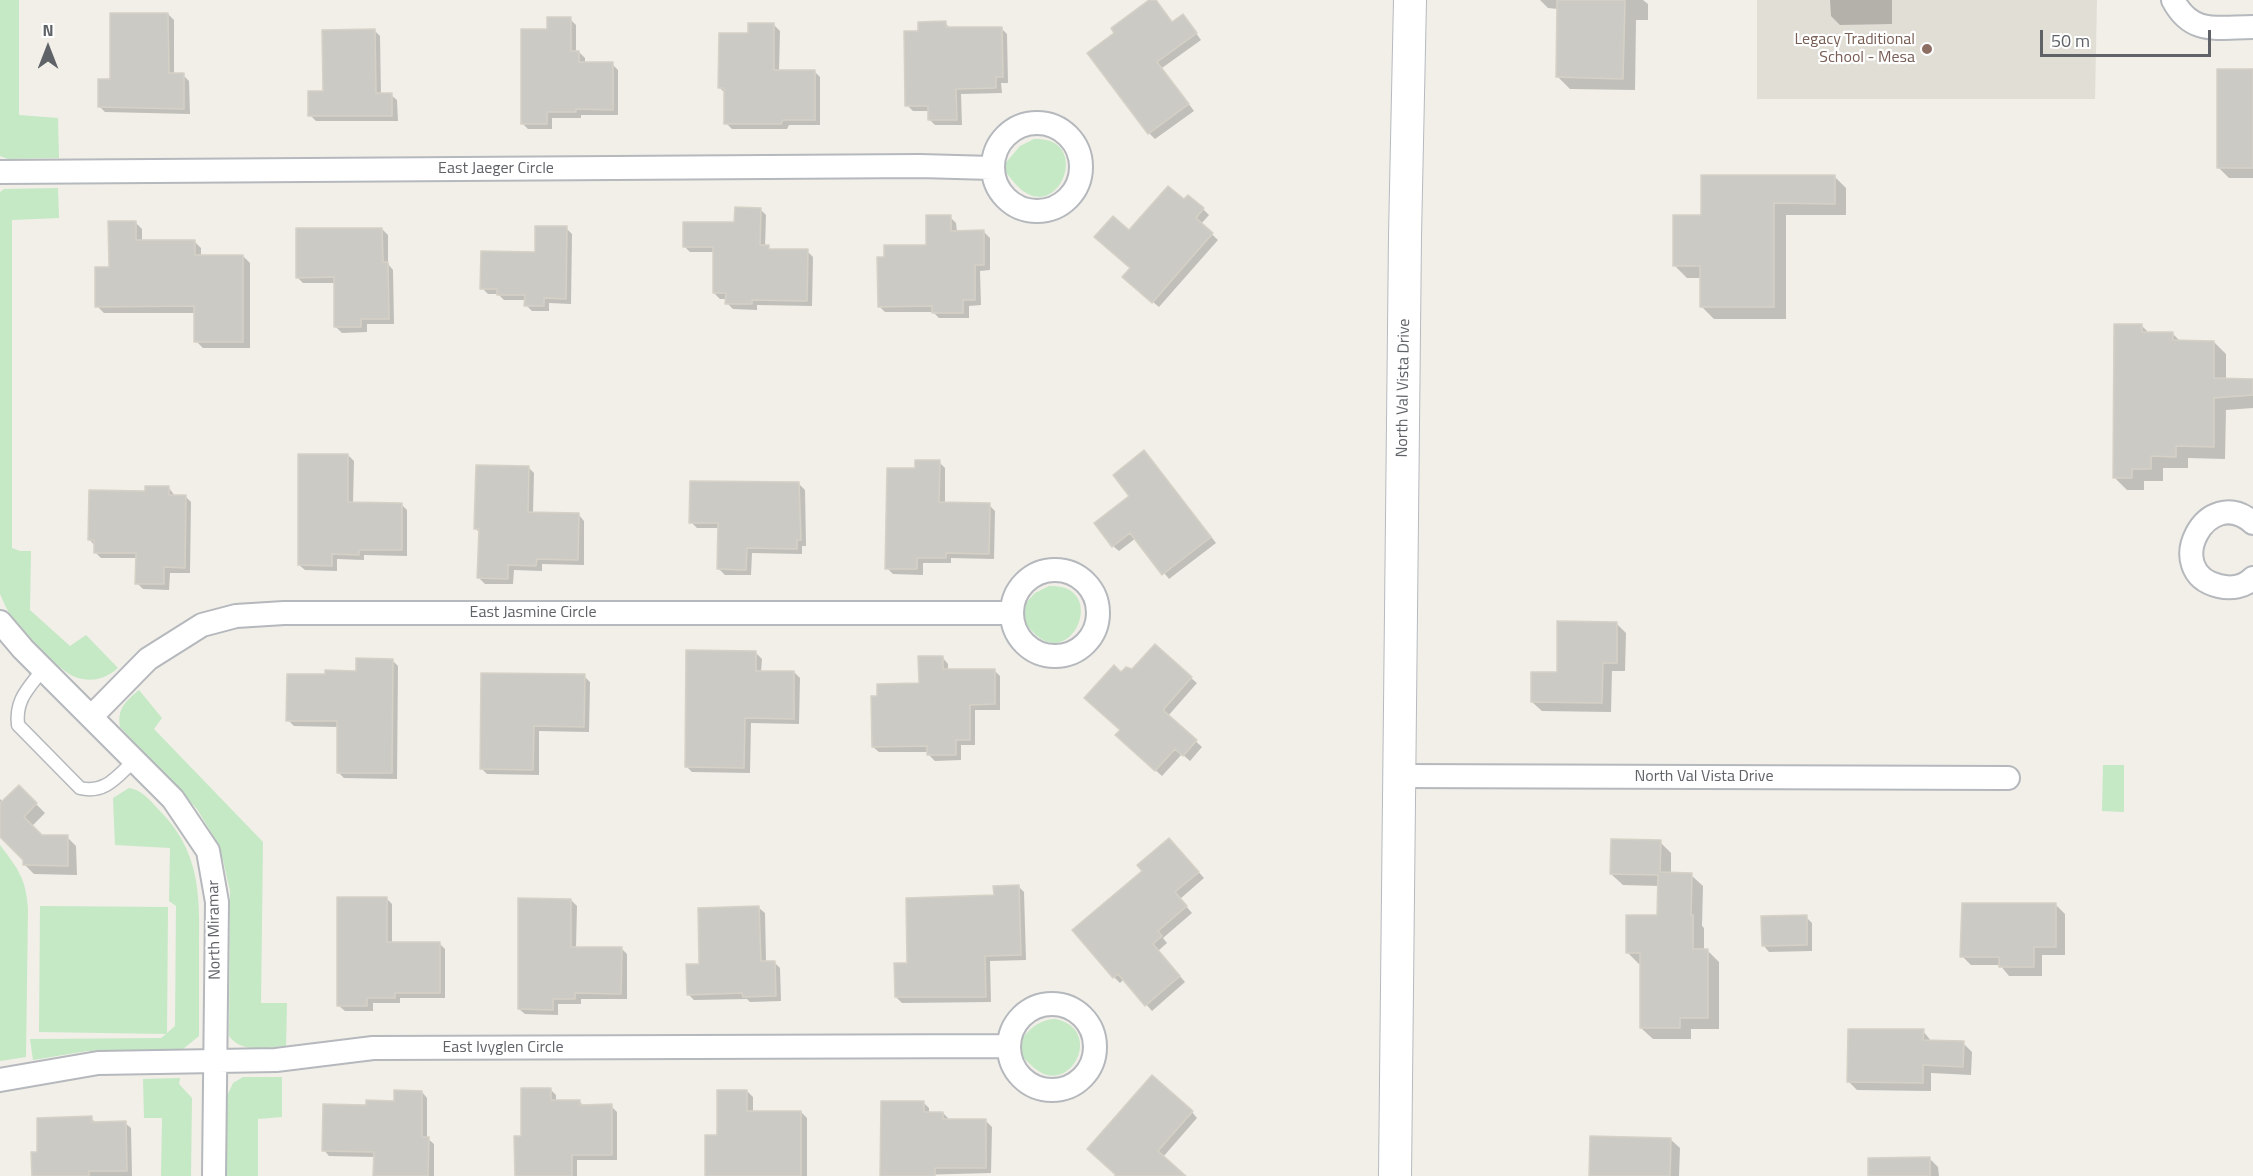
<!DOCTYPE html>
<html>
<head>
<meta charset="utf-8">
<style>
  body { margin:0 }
  #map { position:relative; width:2253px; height:1176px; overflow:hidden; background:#f1efe8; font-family:"Titillium Web",sans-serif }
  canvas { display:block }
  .north { position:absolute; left:18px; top:18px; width:60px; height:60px; -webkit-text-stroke:4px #fff; paint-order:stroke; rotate:0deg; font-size:16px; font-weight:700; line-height:24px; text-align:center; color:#5f6368 }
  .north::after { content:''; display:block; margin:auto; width:21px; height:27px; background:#5f6368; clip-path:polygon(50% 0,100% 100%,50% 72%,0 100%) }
  .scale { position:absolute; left:2040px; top:30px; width:171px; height:27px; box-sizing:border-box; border:3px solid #5f6368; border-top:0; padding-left:8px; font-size:18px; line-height:21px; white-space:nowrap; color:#5f6368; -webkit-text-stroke:4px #fff; paint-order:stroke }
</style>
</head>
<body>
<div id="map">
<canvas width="2253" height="1176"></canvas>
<div class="north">N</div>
<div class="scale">50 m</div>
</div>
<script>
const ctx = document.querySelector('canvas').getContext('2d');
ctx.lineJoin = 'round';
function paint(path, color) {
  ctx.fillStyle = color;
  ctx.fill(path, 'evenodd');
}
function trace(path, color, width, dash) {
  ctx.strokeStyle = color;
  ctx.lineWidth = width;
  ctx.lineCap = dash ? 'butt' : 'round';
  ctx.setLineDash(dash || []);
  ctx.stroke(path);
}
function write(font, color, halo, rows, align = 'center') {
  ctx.font = font + ' "Titillium Web",sans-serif';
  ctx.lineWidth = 4.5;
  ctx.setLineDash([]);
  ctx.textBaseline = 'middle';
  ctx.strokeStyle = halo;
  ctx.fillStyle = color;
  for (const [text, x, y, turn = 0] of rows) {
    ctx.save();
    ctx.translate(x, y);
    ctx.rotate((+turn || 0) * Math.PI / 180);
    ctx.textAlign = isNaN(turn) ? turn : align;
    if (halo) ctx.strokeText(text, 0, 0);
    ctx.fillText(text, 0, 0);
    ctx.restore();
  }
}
const education = new Path2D(`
  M 1757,0 L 2097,0 L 2095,99 L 1757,99 Z`);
const green = new Path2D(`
  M 0,0 L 19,0 L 19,115 L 58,118 L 59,158 L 8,159 L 0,156 Z
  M 1034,139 C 1091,136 1062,219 1023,191 C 1016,186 1010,177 1004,170 L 1003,166 L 1020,146 Z
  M 58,188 L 59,218 L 12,220 L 12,548 L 20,551 L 31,551 L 30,610 L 70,646 L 86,635 L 118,668 C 105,679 92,683 75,677 C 60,672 17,626 8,611 C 5,606 3,600 0,594 L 0,192 L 4,189 Z
  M 1049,586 C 1110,583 1072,675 1032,631 C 1026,625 1019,620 1018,612 L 1035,593 Z
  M 139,690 L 162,718 L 154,729 L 263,842 L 261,1003 L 287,1003 L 286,1046 C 267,1047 242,1054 229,1036 L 230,891 L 223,860 L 215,839 L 197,809 L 120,727 C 117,709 125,702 139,690 Z
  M 2103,765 L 2124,765 L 2124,812 L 2102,811 Z
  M 129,788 C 142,790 150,800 158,809 C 200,850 200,894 199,949 C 199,978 199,1007 199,1036 L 183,1049 L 87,1051 L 33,1060 L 30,1039 L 161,1038 L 166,1034 L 39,1032 L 40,906 L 168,907 L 167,1033 L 175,1026 L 176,906 L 169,901 L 170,848 L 115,845 L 113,798 Z
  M 0,845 C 18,869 26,878 28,909 L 26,1057 L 0,1061 Z
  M 1055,1019 C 1107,1029 1068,1104 1030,1064 C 1024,1059 1018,1053 1017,1046 C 1027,1031 1037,1020 1055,1019 Z
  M 243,1077 L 282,1077 L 282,1117 L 258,1119 L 258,1176 L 226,1176 L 227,1096 L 233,1083 Z
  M 180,1078 L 179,1084 L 192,1098 L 191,1176 L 161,1176 L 162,1118 L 144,1118 L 143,1079 Z`);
const shadow = new Path2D(`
  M 1152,0 L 1155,0 L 1159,4 L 1173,23 L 1188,22 L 1201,40 L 1162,68 L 1194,111 L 1155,139 L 1149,133 L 1117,34 Z
  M 1540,0 L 1643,0 L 1648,4 L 1648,20 L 1636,20 L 1635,90 L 1570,89 L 1558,77 L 1558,9 L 1548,8 Z
  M 1830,0 L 1892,0 L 1892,24 L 1840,25 L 1831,16 Z
  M 168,14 L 174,20 L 174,75 L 183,75 L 189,81 L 190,114 L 105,112 L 99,106 L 112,80 Z
  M 570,19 L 576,25 L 576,52 L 579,52 L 585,58 L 585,64 L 612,64 L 618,70 L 618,115 L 581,115 L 581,118 L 552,118 L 552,129 L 528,129 L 522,123 L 549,30 Z
  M 945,23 L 951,29 L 1001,28 L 1007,34 L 1008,83 L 1001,83 L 1002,93 L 961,94 L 962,125 L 935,125 L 929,119 L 929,111 L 913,111 L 907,105 L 920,32 Z
  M 774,25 L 780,31 L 779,71 L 814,71 L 820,77 L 820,125 L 789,125 L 787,129 L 732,129 L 726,123 L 726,94 L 720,88 L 749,34 Z
  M 374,30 L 380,36 L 381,95 L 391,95 L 397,100 L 398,121 L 316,121 L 310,115 L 324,92 Z
  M 2253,70 L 2253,178 L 2229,178 L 2218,167 Z
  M 1834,176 L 1846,188 L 1846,215 L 1786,215 L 1786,319 L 1714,319 L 1701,306 L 1701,278 L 1687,278 L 1675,266 L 1702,217 Z
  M 1184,201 L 1203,209 L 1209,215 L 1201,224 L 1218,240 L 1159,307 L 1130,283 L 1132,268 L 1129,232 Z
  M 760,209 L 766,215 L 765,247 L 772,250 L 807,251 L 813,257 L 812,306 L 757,305 L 757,310 L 733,309 L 727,303 L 727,299 L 720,299 L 714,293 L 715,252 L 690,252 L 684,246 L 736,224 Z
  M 950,217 L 956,223 L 957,232 L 984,232 L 990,238 L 990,270 L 980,271 L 981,305 L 969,306 L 969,318 L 939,318 L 933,312 L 885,312 L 879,306 Z
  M 135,222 L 142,229 L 142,242 L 194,241 L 201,248 L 201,256 L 243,256 L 250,263 L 250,348 L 203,348 L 196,341 L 196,313 L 104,313 L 97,306 L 110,269 Z
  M 566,228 L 572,234 L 571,304 L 549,303 L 549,311 L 532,311 L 526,305 L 526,300 L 504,300 L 498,294 L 488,294 L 482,288 L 536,253 Z
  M 382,229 L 388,235 L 388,264 L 393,270 L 394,324 L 367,324 L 367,332 L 342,333 L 336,327 L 335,283 L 303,283 L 297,277 Z
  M 2141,325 L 2149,333 L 2172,333 L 2181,342 L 2214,342 L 2226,354 L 2226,380 L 2253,381 L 2253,408 L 2226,410 L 2225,459 L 2188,458 L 2188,468 L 2163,468 L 2163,481 L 2144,481 L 2144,490 L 2127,490 L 2115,478 Z
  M 348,455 L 354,461 L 353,504 L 401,504 L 407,510 L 407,556 L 364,555 L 364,560 L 337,559 L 337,571 L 305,570 L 299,565 Z
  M 1150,458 L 1216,543 L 1169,579 L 1136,538 L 1119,551 L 1113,546 L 1131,496 Z
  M 939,462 L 945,468 L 945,504 L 989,505 L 995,511 L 994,559 L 951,558 L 951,563 L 923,563 L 923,575 L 893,574 L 887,568 L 916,470 Z
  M 528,467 L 534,473 L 533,513 L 579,515 L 584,521 L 584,565 L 542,564 L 542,571 L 514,570 L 513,584 L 485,584 L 479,578 L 480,533 L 475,528 Z
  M 799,484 L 805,490 L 806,546 L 802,546 L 802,554 L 752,553 L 751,575 L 725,575 L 719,569 L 720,528 L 697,528 L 691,522 Z
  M 169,488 L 175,496 L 185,496 L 191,502 L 190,573 L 170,573 L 169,590 L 143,589 L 137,583 L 137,558 L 101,558 L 95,552 L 95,546 L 90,540 L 146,493 Z
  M 1616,623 L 1626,633 L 1625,671 L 1612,671 L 1611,712 L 1542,711 L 1532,702 L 1558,674 Z
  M 756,653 L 762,659 L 761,672 L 794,672 L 800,678 L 799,724 L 751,723 L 750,773 L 692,772 L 686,766 Z
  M 943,658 L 948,664 L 948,670 L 994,670 L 1000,676 L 1000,710 L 975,710 L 975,745 L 961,745 L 961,760 L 935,761 L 929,755 L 929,752 L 879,752 L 873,747 L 879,697 L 920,684 Z
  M 392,660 L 398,666 L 397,779 L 344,778 L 338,772 L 339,727 L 294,726 L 288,720 L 326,676 L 358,672 Z
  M 1121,674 L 1191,678 L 1197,683 L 1168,716 L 1202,747 L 1190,761 L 1182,754 L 1162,776 L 1123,741 Z
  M 584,676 L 590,682 L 589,732 L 539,731 L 539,775 L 487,774 L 482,769 Z
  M 19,787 L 45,813 L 31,827 L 42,837 L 67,837 L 76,846 L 77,875 L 34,874 L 25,865 L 25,860 L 0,835 L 0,799 L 3,802 Z
  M 1660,842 L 1671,853 L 1671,874 L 1691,875 L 1703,886 L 1702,926 L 1704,928 L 1704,951 L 1708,951 L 1719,962 L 1719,1029 L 1691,1029 L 1691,1039 L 1653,1039 L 1641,1028 L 1641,964 L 1639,964 L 1627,952 L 1659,917 L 1660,886 L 1623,885 L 1611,874 Z
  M 1175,846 L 1204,878 L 1180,899 L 1192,913 L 1163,938 L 1167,943 L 1158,951 L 1185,982 L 1152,1011 L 1124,979 L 1120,983 L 1114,977 L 1074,930 Z
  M 1018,886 L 1024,892 L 1026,960 L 990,961 L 991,1002 L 902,1003 L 896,997 L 909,964 L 995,896 Z
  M 386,898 L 392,904 L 392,943 L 439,943 L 445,949 L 445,998 L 400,998 L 400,1003 L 373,1003 L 373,1011 L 345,1011 L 339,1006 Z
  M 571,900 L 577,906 L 576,948 L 621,948 L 627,954 L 627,999 L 581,999 L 581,1004 L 558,1004 L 558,1015 L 525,1014 L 519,1009 Z
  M 2056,905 L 2065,914 L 2065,955 L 2042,955 L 2042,976 L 2009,976 L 2000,965 L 1971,965 L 1962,956 Z
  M 759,908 L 765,913 L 766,962 L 774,962 L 780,968 L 781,1001 L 750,1002 L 747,999 L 694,1000 L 688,994 L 701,966 Z
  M 1806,917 L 1812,923 L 1812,951 L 1769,952 L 1764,946 Z
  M 1923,1031 L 1932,1042 L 1963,1043 L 1972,1052 L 1971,1075 L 1931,1073 L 1931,1091 L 1857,1090 L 1848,1081 Z
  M 550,1089 L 556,1095 L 556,1102 L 580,1102 L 584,1106 L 611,1106 L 617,1112 L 617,1160 L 577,1160 L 577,1176 L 516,1176 L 523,1138 Z
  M 747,1091 L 753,1097 L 753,1112 L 801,1112 L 807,1118 L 807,1176 L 706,1176 L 719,1136 Z
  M 422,1092 L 427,1098 L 427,1138 L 434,1144 L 434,1176 L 375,1176 L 375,1157 L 329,1156 L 324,1150 L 368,1107 L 396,1102 Z
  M 923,1102 L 929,1108 L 929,1113 L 943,1113 L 949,1119 L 986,1121 L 992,1127 L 991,1173 L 881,1176 Z
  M 1192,1112 L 1197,1118 L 1163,1157 L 1184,1176 L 1114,1176 Z
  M 91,1118 L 96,1123 L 125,1123 L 131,1128 L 132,1176 L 34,1176 L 39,1153 Z
  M 1670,1139 L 1680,1148 L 1679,1176 L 1591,1176 Z
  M 1929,1158 L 1938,1167 L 1939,1176 L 1870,1176 Z`);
const building = new Path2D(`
  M 1149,0 L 1156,0 L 1172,22 L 1183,14 L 1197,33 L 1157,62 L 1189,104 L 1148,134 L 1087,53 L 1114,33 L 1111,28 Z
  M 1557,0 L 1625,0 L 1623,79 L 1556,77 Z
  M 110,13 L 168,13 L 169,73 L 184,73 L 184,109 L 98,107 L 98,79 L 110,79 Z
  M 547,17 L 571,17 L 571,51 L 579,51 L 579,62 L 613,62 L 613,110 L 576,109 L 576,112 L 547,112 L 547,124 L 521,124 L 521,29 L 547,29 Z
  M 946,21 L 946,27 L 1002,27 L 1003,77 L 996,77 L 996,88 L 956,89 L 957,120 L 928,120 L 928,106 L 905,106 L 904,31 L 918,31 L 918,22 Z
  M 748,23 L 774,23 L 774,70 L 815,70 L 815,120 L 783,120 L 781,124 L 724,124 L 724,88 L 718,88 L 719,33 L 748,33 Z
  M 375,29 L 376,93 L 392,93 L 392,116 L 308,116 L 308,91 L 323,91 L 322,30 Z
  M 2217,69 L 2253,69 L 2253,168 L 2217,168 Z
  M 1701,175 L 1835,175 L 1835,204 L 1774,203 L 1774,307 L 1700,307 L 1700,266 L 1673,266 L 1673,215 L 1701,215 Z
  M 1168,186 L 1184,199 L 1188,195 L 1204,208 L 1196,218 L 1213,233 L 1152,303 L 1122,277 L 1130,268 L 1094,237 L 1113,216 L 1129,230 Z
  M 735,207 L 761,208 L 760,245 L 769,245 L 769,249 L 808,249 L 807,301 L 752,300 L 752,304 L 725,304 L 726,293 L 713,293 L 713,247 L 683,247 L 683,222 L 734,222 Z
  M 926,215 L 951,215 L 951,231 L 984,230 L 984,265 L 975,265 L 975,300 L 963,300 L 963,313 L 932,313 L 932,306 L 878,307 L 877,257 L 884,257 L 884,245 L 926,245 Z
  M 108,221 L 136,221 L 136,240 L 195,240 L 195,255 L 243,255 L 243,342 L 194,342 L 194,306 L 95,307 L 95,267 L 109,267 Z
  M 535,226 L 567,226 L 566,299 L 544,298 L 544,306 L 524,306 L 525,295 L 497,295 L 497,289 L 480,289 L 481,251 L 535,252 Z
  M 296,228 L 382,228 L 383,262 L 388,262 L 389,319 L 361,319 L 361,327 L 334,327 L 334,277 L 296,278 Z
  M 2114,324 L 2142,324 L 2142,332 L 2173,332 L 2173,340 L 2214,341 L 2214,378 L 2253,379 L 2253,395 L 2214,398 L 2214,447 L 2176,446 L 2176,457 L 2151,456 L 2151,469 L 2132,469 L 2132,478 L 2113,478 Z
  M 1144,450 L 1211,537 L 1162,575 L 1130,533 L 1112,547 L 1094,523 L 1129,496 L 1113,475 Z
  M 298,454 L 348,454 L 348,502 L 402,503 L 402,550 L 359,550 L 359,555 L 332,554 L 332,566 L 298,565 Z
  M 915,460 L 940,460 L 939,502 L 990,503 L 989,554 L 946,553 L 946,558 L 917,558 L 917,569 L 885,569 L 887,468 L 915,468 Z
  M 476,465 L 529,466 L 528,512 L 579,513 L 578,560 L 537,559 L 536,566 L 508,565 L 508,579 L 477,578 L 479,529 L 474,529 Z
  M 690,481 L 799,482 L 801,540 L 797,540 L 797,549 L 747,548 L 746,570 L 717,569 L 718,523 L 689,523 Z
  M 145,486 L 169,486 L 169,495 L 186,495 L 185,568 L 164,567 L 164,584 L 135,584 L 136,553 L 94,553 L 94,540 L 88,540 L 89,490 L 145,491 Z
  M 1557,621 L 1617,622 L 1617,663 L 1603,663 L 1602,703 L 1531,702 L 1531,672 L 1557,672 Z
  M 1155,644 L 1192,677 L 1163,710 L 1197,740 L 1183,756 L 1175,749 L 1155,771 L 1115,735 L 1120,730 L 1084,698 L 1114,665 L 1121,672 L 1126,667 L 1132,669 Z
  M 686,650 L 756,651 L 756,671 L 794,671 L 794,719 L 745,718 L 744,768 L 685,767 Z
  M 918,656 L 943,656 L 943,669 L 995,669 L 995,704 L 970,705 L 970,740 L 956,740 L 956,755 L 927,755 L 927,746 L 872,747 L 871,696 L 877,696 L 877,684 L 919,683 Z
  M 356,658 L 393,659 L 392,773 L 337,773 L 337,721 L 286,721 L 287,674 L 325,674 L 325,670 L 356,671 Z
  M 481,673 L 585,674 L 584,727 L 534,726 L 533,770 L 480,769 Z
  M 19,785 L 37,803 L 24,817 L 42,835 L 68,835 L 68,866 L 23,865 L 23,860 L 0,837 L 0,803 Z
  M 1169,838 L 1199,872 L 1175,892 L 1187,906 L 1158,931 L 1162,936 L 1153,944 L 1180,976 L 1145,1006 L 1118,974 L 1113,978 L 1072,930 L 1142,871 L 1137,865 Z
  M 1611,839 L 1661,840 L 1660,872 L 1692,873 L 1691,915 L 1693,915 L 1693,949 L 1708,949 L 1708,1018 L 1680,1018 L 1680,1028 L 1640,1028 L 1640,953 L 1626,953 L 1626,915 L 1657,915 L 1658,875 L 1610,874 Z
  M 1019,885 L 1021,955 L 985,956 L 986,997 L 895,997 L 894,963 L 907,963 L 906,898 L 994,895 L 993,886 Z
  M 337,897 L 387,897 L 387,942 L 440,942 L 440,993 L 395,993 L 395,998 L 367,998 L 367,1006 L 337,1006 Z
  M 518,898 L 571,899 L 571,947 L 622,947 L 621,994 L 575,993 L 575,999 L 553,999 L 553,1010 L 518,1009 Z
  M 1962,903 L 2056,903 L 2056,947 L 2034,947 L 2034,967 L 1999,967 L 1999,957 L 1960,957 Z
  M 759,906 L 761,961 L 775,961 L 776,996 L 743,997 L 742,993 L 687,995 L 686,964 L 699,964 L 698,908 Z
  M 1807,915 L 1807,945 L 1762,946 L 1761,916 Z
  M 1848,1029 L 1924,1029 L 1923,1040 L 1964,1041 L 1963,1067 L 1923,1065 L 1923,1083 L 1847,1082 Z
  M 1152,1075 L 1193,1111 L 1158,1151 L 1186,1176 L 1117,1176 L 1087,1149 Z
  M 521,1088 L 551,1088 L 551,1100 L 580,1100 L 580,1105 L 612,1104 L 612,1155 L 572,1155 L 572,1176 L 515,1176 L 514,1136 L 521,1136 Z
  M 394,1090 L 422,1091 L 422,1137 L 429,1137 L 428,1176 L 373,1176 L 374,1152 L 322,1151 L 323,1104 L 366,1105 L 366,1100 L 394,1101 Z
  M 717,1090 L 747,1090 L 747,1111 L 801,1111 L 801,1176 L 705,1176 L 705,1135 L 717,1135 Z
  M 881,1101 L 924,1101 L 924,1112 L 943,1112 L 943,1119 L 986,1119 L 986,1168 L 935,1168 L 935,1176 L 880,1176 Z
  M 92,1116 L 92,1122 L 126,1121 L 127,1171 L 89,1171 L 89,1176 L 32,1176 L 31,1152 L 37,1152 L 37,1118 Z
  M 1590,1136 L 1671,1138 L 1670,1176 L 1589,1176 Z
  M 1930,1157 L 1930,1176 L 1868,1176 L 1868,1158 Z`);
const service = new Path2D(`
  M 43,669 C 29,688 15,699 18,725 L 80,788 C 106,794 117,776 135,760`);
const minor = new Path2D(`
  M 2173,0 C 2192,36 2218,27 2253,27
  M993 167a44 44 0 1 1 88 0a44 44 0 1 1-88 0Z
  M 0,172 L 920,166 L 992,168
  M 2253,523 C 2207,482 2160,572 2219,586 C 2231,589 2244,587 2253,578
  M1012 613a43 43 0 1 1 86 0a43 43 0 1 1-86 0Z
  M 0,622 L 23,649 L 173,799 L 208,851 L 217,902 L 214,1176
  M 91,717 L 148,659 L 202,625 L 236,616 L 284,613 L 1011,613
  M 1399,776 L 2008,778
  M1009 1047a43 43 0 1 1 86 0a43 43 0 1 1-86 0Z
  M 0,1080 L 98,1063 L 276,1060 L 373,1048 L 1008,1046`);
const secondary = new Path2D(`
  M 1395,1176 L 1405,236 L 1410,0`);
const markers = [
  [1927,49,6,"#8d6e63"]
];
const educationNames = [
  ["Legacy Traditional",1915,40],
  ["School - Mesa",1915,58]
];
const streetNames = [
  ["East Jaeger Circle",496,169],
  ["North Val Vista Drive",1404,388,-89],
  ["East Jasmine Circle",533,613],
  ["North Val Vista Drive",1704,777],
  ["North Miramar",215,930,-91],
  ["East Ivyglen Circle",503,1048]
];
paint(education, '#e1ded6');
paint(green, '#c5e8c5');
paint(shadow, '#0003');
paint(building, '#cccac5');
trace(building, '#d6d1c6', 1.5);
trace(service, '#b5b8bc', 15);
trace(minor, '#b5b8bc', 26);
trace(secondary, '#b6babf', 34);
trace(service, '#fff', 12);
trace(minor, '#fff', 22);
trace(secondary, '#fff', 32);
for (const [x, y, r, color] of markers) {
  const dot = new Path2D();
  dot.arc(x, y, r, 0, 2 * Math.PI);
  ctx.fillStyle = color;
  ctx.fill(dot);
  trace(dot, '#fff', 2);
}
write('16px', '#785e54', '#fff', educationNames, 'right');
write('16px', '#5f6368', '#fff', streetNames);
</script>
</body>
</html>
